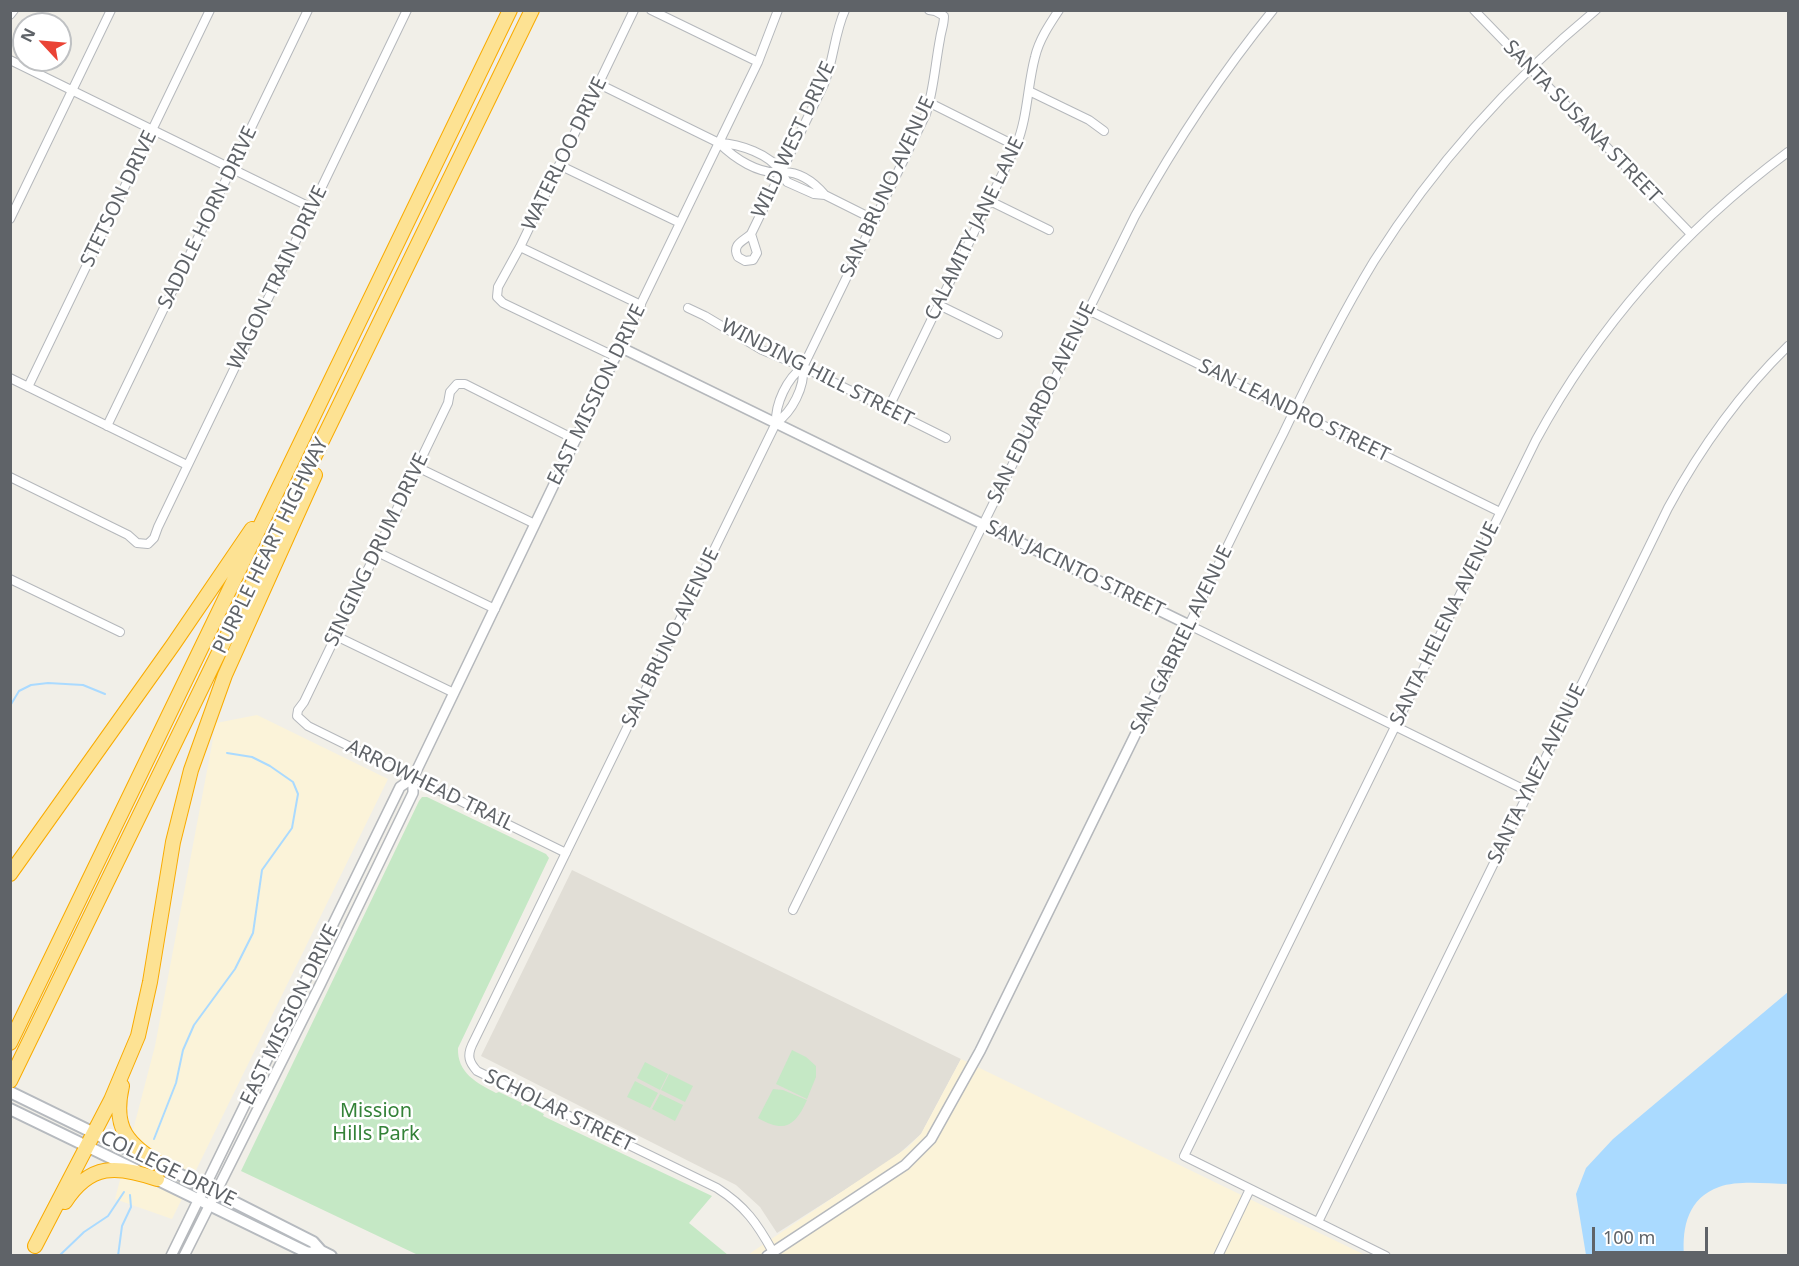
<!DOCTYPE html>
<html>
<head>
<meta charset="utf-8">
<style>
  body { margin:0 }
  #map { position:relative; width:1799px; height:1266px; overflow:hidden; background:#f1efe8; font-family:"Noto Sans",sans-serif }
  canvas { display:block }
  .frame { position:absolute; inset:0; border:12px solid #5f6368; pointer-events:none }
  .north { position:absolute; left:12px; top:12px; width:60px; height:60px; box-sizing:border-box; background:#fff; border:2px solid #bfc1c3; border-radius:50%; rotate:296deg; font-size:16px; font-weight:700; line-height:24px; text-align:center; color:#5f6368 }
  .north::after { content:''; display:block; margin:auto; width:21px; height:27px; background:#ea4335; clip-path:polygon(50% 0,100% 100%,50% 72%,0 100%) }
  .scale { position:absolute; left:1592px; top:1227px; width:116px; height:27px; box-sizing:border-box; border:3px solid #5f6368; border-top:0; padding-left:8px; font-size:18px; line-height:21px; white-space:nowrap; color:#5f6368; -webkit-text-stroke:4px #fff; paint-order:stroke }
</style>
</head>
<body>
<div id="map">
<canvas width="1799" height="1266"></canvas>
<div class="frame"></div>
<div class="north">N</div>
<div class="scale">100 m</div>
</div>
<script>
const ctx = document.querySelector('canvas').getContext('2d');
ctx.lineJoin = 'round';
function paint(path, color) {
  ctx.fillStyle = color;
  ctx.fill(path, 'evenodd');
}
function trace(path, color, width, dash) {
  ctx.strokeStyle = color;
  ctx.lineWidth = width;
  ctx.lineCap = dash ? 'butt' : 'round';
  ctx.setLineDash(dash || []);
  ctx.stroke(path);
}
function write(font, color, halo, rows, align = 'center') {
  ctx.font = font + ' "Noto Sans",sans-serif';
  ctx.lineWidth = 5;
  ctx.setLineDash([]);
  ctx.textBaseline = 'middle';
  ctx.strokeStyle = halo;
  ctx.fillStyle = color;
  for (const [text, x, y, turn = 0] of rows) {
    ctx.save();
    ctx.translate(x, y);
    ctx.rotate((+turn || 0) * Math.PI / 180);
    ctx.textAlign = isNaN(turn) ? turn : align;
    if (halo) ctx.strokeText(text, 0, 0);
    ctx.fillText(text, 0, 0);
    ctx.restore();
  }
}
const education = new Path2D(`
  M 572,870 L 961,1059 L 921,1134 L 892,1160 L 777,1233 L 760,1207 L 736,1185 L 481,1056 Z`);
const green = new Path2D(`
  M 422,797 L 427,797 L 546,854 L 549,858 L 458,1048 C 457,1073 477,1083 496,1093 L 499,1092 L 522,1103 L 521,1105 L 523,1106 L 525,1104 L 544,1114 L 543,1116 L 566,1127 L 712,1196 L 689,1223 L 728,1255 L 418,1255 L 241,1171 L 419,801 Z
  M 792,1050 L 806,1057 L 816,1066 L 816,1077 L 807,1099 L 776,1084 Z
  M 645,1062 L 668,1074 L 660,1090 L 637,1078 Z
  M 669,1074 L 693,1086 L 685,1102 L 661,1090 Z
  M 635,1081 L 658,1093 L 650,1108 L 627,1097 Z
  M 773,1089 L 783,1090 L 807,1100 C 795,1127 784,1133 758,1118 Z
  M 660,1094 L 683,1105 L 675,1121 L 652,1109 Z`);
const sand = new Path2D(`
  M 257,715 L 388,779 L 172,1219 L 115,1199 L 155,1046 L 216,723 Z
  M 961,1059 L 1365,1255 L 746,1256 L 907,1148 L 921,1134 Z`);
const water = new Path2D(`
  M 1788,992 L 1788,1184 C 1767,1184 1739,1180 1719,1187 C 1688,1198 1682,1227 1684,1255 L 1586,1255 L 1576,1194 L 1586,1168 L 1613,1139 Z`);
const stream = new Path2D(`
  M 10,706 L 19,691 L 31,685 L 48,683 L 83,685 L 105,694
  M 154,1139 L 176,1083 L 183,1050 L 194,1025 L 235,969 L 253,933 L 262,870 L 292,828 L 298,794 L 293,782 L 270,766 L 252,757 L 227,753
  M 59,1256 L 84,1232 L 108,1216 L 124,1192
  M 118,1256 L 122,1226 L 131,1207 L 130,1195`);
const minor = new Path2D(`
  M 651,10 L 758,62
  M 1474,10 L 1690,233
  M 10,15 L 14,10
  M 10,60 L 312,208
  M 599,84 L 719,143 C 734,158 759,175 781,172 L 787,182 L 814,194 L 825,195 L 875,220
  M 1029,91 L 1089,120 L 1104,131
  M 930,103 L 1016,146
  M 719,143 C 740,144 770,154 781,172 C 799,171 814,182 825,195
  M 559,165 L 680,223
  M 990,201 L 1049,230
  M 10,219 L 111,10
  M 751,234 L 757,253 L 753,260 L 745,261 L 738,257 C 731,244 744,241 751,234 L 824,84 C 834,60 834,34 845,10
  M 520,247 L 641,305
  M 939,305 L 998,334
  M 688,308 L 705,316 L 762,350 L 803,367 L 946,438
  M 1088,310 L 1500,512
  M 620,347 L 758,62 L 778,10
  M 616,357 L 503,303 L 497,297 L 498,287 L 520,247 L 634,10
  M 10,378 L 187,465
  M 28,387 L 210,10
  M 888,409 L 1016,146 C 1028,117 1027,87 1035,57 C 1039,40 1049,25 1059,10
  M 776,423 C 775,404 787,378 803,367 L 926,114 C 934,89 935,65 940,39 C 941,31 944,25 944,16 L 935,11 L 929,10
  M 107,426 L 308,10
  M 417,467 L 535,524
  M 10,477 L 128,535 L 137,543 L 148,544 L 154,538 L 158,527 L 407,10
  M 377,552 L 495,609
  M 10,579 L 120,632
  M 336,636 L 454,693
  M 1529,792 L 1189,625 C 1220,561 1251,497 1283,434 C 1311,375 1340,317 1374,261 C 1434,166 1509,82 1596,10
  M 566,853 L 308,726 L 297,716 L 298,710 L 304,702 L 448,403 L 450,392 L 457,384 L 465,384 L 576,440
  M 793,910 L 1135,216 C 1175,144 1220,75 1273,10
  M 1318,1222 L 1668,508 C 1700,449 1740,393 1788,346
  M 773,1252 C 757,1223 745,1206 717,1188 L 477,1071 C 469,1062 467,1056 472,1045 L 776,423 C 792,412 805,387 803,367
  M 1218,1256 L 1250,1189
  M 1386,1256 L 1184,1156 L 1536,440 C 1599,324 1683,230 1788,152`);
const tertiary = new Path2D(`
  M 171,1256 L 400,787 L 413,778
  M 184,1256 L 320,985 L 413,793 L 413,778 L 620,347 L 1189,625 L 980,1051 L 931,1139 L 905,1165 L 767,1256`);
const secondary = new Path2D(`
  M 10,1092 L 143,1157
  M 10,1109 L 136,1170
  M 157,1163 L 313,1242 L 321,1251 L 331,1256
  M 150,1176 L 308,1253 L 321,1251`);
const motorway = new Path2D(`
  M 10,874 L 173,645 L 252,529
  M 10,1043 L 510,10
  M 10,1081 L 532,10
  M 122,1086 C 112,1130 128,1144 163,1166
  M 65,1202 C 90,1163 117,1165 157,1179
  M 35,1246 L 111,1100 L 138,1036 L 150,982 L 173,842 L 191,770 L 225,675 L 315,475`);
const streetNames = [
  ["SANTA SUSANA STREET",1582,122,46],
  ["WILD WEST DRIVE",794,140,-65],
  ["WATERLOO DRIVE",565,154,-64],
  ["SAN BRUNO AVENUE",888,187,-65],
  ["STETSON DRIVE",119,199,-64],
  ["SADDLE HORN DRIVE",208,218,-64],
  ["CALAMITY JANE LANE",975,229,-64],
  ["WAGON TRAIN DRIVE",278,278,-64],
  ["WINDING HILL STREET",817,373,27],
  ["EAST MISSION DRIVE",597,395,-64],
  ["SAN EDUARDO AVENUE",1042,403,-64],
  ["SAN LEANDRO STREET",1294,411,26],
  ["PURPLE HEART HIGHWAY",271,546,-64],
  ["SINGING DRUM DRIVE",377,550,-64],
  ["SAN JACINTO STREET",1075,569,26],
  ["SANTA HELENA AVENUE",1445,624,-64],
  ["SAN BRUNO AVENUE",671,638,-64],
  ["SAN GABRIEL AVENUE",1182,640,-64],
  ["SANTA YNEZ AVENUE",1537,774,-64],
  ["ARROWHEAD TRAIL",430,786,26],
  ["EAST MISSION DRIVE",290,1015,-64],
  ["SCHOLAR STREET",559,1111,26],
  ["COLLEGE DRIVE",168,1169,26]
];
const parkNames = [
  ["Mission",376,1111],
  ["Hills Park",376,1134]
];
paint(education, '#e1ded6');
paint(green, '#c5e8c5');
paint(sand, '#fbf3d9');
paint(water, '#aadaff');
trace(stream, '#aadaff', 2);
trace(minor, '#b5b8bc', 10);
trace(tertiary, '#b5b8bc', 12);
trace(secondary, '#b6babf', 14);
trace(motorway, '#f9ab00', 16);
trace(minor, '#fff', 8);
trace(tertiary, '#fff', 9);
trace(secondary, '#fff', 10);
trace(motorway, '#fde293', 14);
write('20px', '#5f6368', '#fff', streetNames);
write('20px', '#348238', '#fff', parkNames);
</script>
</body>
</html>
